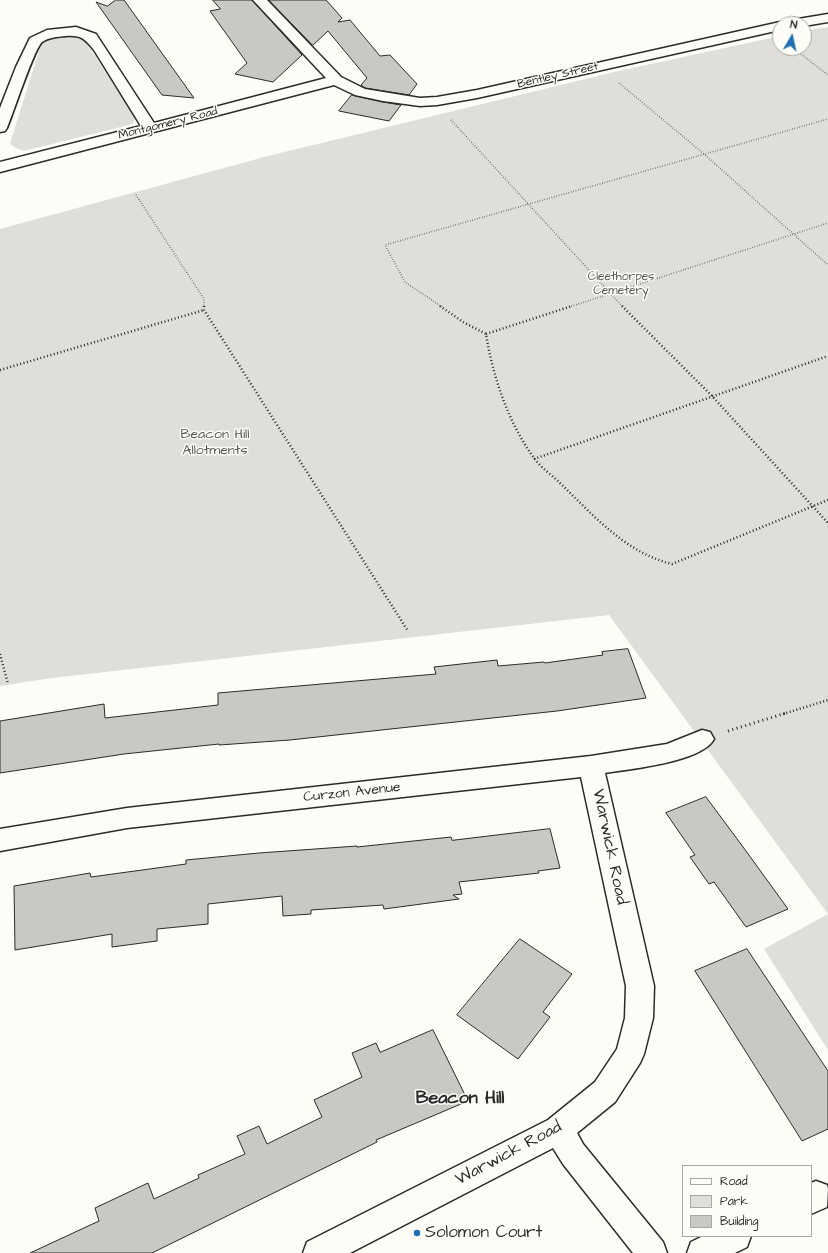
<!DOCTYPE html>
<html>
<head>
<meta charset="utf-8">
<style>
  body { margin:0 }
  #map { position:relative; width:828px; height:1253px; overflow:hidden; background:#fdfcf7; font-family:"Architects Daughter",sans-serif }
  canvas { display:block }
  .legend { position:absolute; left:682px; top:1165px; width:130px; height:72px; box-sizing:border-box; background:#fdfcf7; border:1px solid #a9a8a5; margin:0; padding:5px 7px; list-style:none; font-size:12px; color:#2b2b2b }
  .legend li { display:flex; align-items:center; gap:8px; height:20px }
  .legend b { width:20px; border:1px solid #a9a8a5 }
  .north { position:absolute; left:772px; top:16px; width:40px; height:40px; box-sizing:border-box; background:#fdfcf7; border:1px solid #a9a8a5; border-radius:50%; rotate:9deg; font-size:11px; font-weight:700; line-height:16px; text-align:center; color:#2b2b2b }
  .north::after { content:''; display:block; margin:auto; width:14px; height:18px; background:#1f6fb2; clip-path:polygon(50% 0,100% 100%,50% 72%,0 100%) }
</style>
</head>
<body>
<div id="map">
<canvas width="828" height="1253"></canvas>
<ul class="legend">
<li><b style="height:5px;background:#fdfcf7"></b>Road</li>
<li><b style="height:11px;background:#dfdeda"></b>Park</li>
<li><b style="height:11px;background:#c9c8c4"></b>Building</li>
</ul>
<div class="north">N</div>
</div>
<script>
const ctx = document.querySelector('canvas').getContext('2d');
ctx.lineJoin = 'round';
function paint(path, color) {
  ctx.fillStyle = color;
  ctx.fill(path, 'evenodd');
}
function trace(path, color, width, dash) {
  ctx.strokeStyle = color;
  ctx.lineWidth = width;
  ctx.lineCap = dash ? 'butt' : 'round';
  ctx.setLineDash(dash || []);
  ctx.stroke(path);
}
function write(font, color, halo, rows, align = 'center') {
  ctx.font = font + ' "Architects Daughter",sans-serif';
  ctx.lineWidth = 3;
  ctx.setLineDash([]);
  ctx.textBaseline = 'middle';
  ctx.strokeStyle = halo;
  ctx.fillStyle = color;
  for (const [text, x, y, turn = 0] of rows) {
    ctx.save();
    ctx.translate(x, y);
    ctx.rotate((+turn || 0) * Math.PI / 180);
    ctx.textAlign = isNaN(turn) ? turn : align;
    if (halo) ctx.strokeText(text, 0, 0);
    ctx.fillText(text, 0, 0);
    ctx.restore();
  }
}
const green = new Path2D(`
  M 828,27 L 828,1050 L 764,949 L 828,914 L 609,615 L 52,678 L 0,686 L 0,229 L 268,156 L 614,72 L 780,36 L 780,48 L 804,48 L 804,31 Z
  M 66,35 L 76,36 L 86,42 L 135,118 L 133,124 L 24,151 L 16,148 L 10,144 L 12,137 L 41,45 C 48,37 56,36 66,35 Z`);
const building = new Path2D(`
  M 116,0 L 124,0 L 194,98 L 162,95 L 96,2 L 107,6 Z
  M 213,0 L 252,0 L 302,55 L 273,82 L 235,74 L 247,63 L 210,11 L 220,9 Z
  M 269,0 L 326,0 L 342,18 L 338,22 L 350,20 L 380,56 L 390,55 L 417,84 L 409,95 L 365,88 L 361,85 L 367,78 L 328,31 L 313,45 Z
  M 352,95 L 383,102 L 401,105 L 389,121 L 339,111 Z
  M 628,649 L 646,698 L 557,711 L 400,728 L 290,740 L 219,745 L 219,744 L 124,754 L 0,773 L 0,721 L 104,704 L 105,718 L 218,705 L 218,693 L 436,674 L 434,667 L 497,660 L 498,666 L 544,662 L 545,663 L 603,655 L 602,652 Z
  M 706,797 L 746,851 L 788,909 L 746,927 L 714,882 L 709,884 L 690,857 L 695,855 L 666,813 Z
  M 550,829 L 560,868 L 538,871 L 539,873 L 459,882 L 462,894 L 453,895 L 459,899 L 384,909 L 383,905 L 311,910 L 311,914 L 283,916 L 282,896 L 208,904 L 208,924 L 157,929 L 157,941 L 112,947 L 112,934 L 15,950 L 14,886 L 90,873 L 91,877 L 186,864 L 186,860 L 259,853 L 357,846 L 357,847 L 451,837 L 452,840 Z
  M 520,939 L 572,974 L 543,1012 L 550,1017 L 518,1059 L 457,1015 Z
  M 747,949 L 828,1071 L 828,1129 L 802,1141 L 695,971 Z
  M 433,1030 L 468,1101 L 376,1140 L 377,1142 L 152,1253 L 30,1253 L 99,1221 L 95,1208 L 148,1183 L 154,1199 L 199,1178 L 198,1175 L 245,1154 L 237,1136 L 259,1126 L 267,1144 L 322,1117 L 314,1100 L 362,1077 L 352,1053 L 376,1043 L 380,1052 Z`);
const pathFar2 = new Path2D(`
  M 793,48 L 828,75
  M 619,83 L 704,154 L 828,265
  M 451,120 L 623,307
  M 136,195 L 204,299 L 204,307
  M 442,307 L 405,282 L 385,245 L 828,119
  M 569,307 L 828,223`);
const pathFar1 = new Path2D(`
  M 204,306 L 204,310 L 408,631
  M 440,306 L 463,322 L 486,334 C 493,377 508,422 534,458 C 541,468 552,475 560,483 C 593,515 626,553 672,564 L 828,500
  M 622,306 L 712,396 L 828,523
  M 486,334 L 572,306
  M 0,370 L 204,310
  M 534,459 L 828,356
  M 0,654 L 8,684
  M 783,714 L 828,700`);
const path = new Path2D(`
  M 728,731 L 786,713`);
const street = new Path2D(`
  M 253,0 L 267,0 L 341,77 L 365,89 L 420,98 L 437,97 L 477,90 L 780,22 L 785,24 L 787,21 L 792,20 L 828,14 L 828,22 L 804,26 L 804,24 L 780,24 L 780,30 L 477,98 L 437,105 L 420,106 L 383,101 L 355,95 L 334,85 L 0,172 L 0,162 L 141,126 L 94,50 C 85,39 81,35 66,36 C 57,37 50,37 42,42 C 34,49 13,114 7,128 L 5,131 L 0,132 L 0,108 L 16,67 L 30,38 L 47,30 L 76,27 L 96,34 L 154,123 L 326,78 Z
  M 702,730 L 710,732 L 714,739 C 702,762 630,769 605,773 L 654,986 L 653,1018 L 644,1054 L 640,1063 L 615,1102 L 577,1133 L 583,1144 L 663,1242 L 667,1253 L 633,1253 L 563,1164 L 553,1148 L 350,1253 L 303,1253 L 307,1242 L 548,1120 L 595,1082 L 617,1049 L 625,1018 L 626,986 L 581,777 L 127,828 L 0,851 L 0,829 L 127,808 L 591,756 L 667,744 Z
  M 816,1181 L 827,1185 L 828,1189 L 827,1207 L 811,1214 L 811,1183 Z
  M 703,1236 L 751,1236 L 747,1247 L 735,1253 L 687,1253 L 691,1242 Z`);
const markers = [
  [417,1233,4,"#1f6fb2"]
];
const farStreetnames = [
  ["Bentley Street",558,76,-13],
  ["Montgomery Road",168,124,-14]
];
const farParknames = [
  ["Cleethorpes",621,277],
  ["Cemetery",621,291]
];
const parkNames = [
  ["Beacon Hill",215,435],
  ["Allotments",215,451]
];
const streetNames = [
  ["Curzon Avenue",352,793,-6]
];
const nearStreetnames = [
  ["Warwick Road",609,847,78],
  ["Warwick Road",509,1154,-28]
];
const nearPoinames = [
  ["Solomon Court",425,1233]
];
const nearNeighbourhoodnames = [
  ["Beacon Hill",460,1099]
];
paint(green, '#dfdeda');
paint(building, '#c9c8c4');
trace(building, '#2b2b2b', 1);
trace(street, '#2b2b2b', 3);
trace(pathFar2, '#2b2b2b', 1.5, [0.5, 2]);
trace(pathFar1, '#2b2b2b', 2.5, [1, 2.5]);
trace(path, '#2b2b2b', 3, [1, 3.5]);
paint(street, '#fdfcf7');
for (const [x, y, r, color] of markers) {
  const dot = new Path2D();
  dot.arc(x, y, r, 0, 2 * Math.PI);
  ctx.fillStyle = color;
  ctx.fill(dot);
  trace(dot, '#fdfcf7', 1.5);
}
write('12px', '#2b2b2b', '#fdfcf7', farStreetnames);
write('12px', '#585857', '#fdfcf7', farParknames);
write('14px', '#585857', '#fdfcf7', parkNames);
write('14px', '#2b2b2b', '#fdfcf7', streetNames);
write('17px', '#2b2b2b', '#fdfcf7', nearStreetnames);
write('17px', '#2b2b2b', '#fdfcf7', nearPoinames, 'left');
write('bold 18px', '#2b2b2b', '#fdfcf7', nearNeighbourhoodnames);
</script>
</body>
</html>
